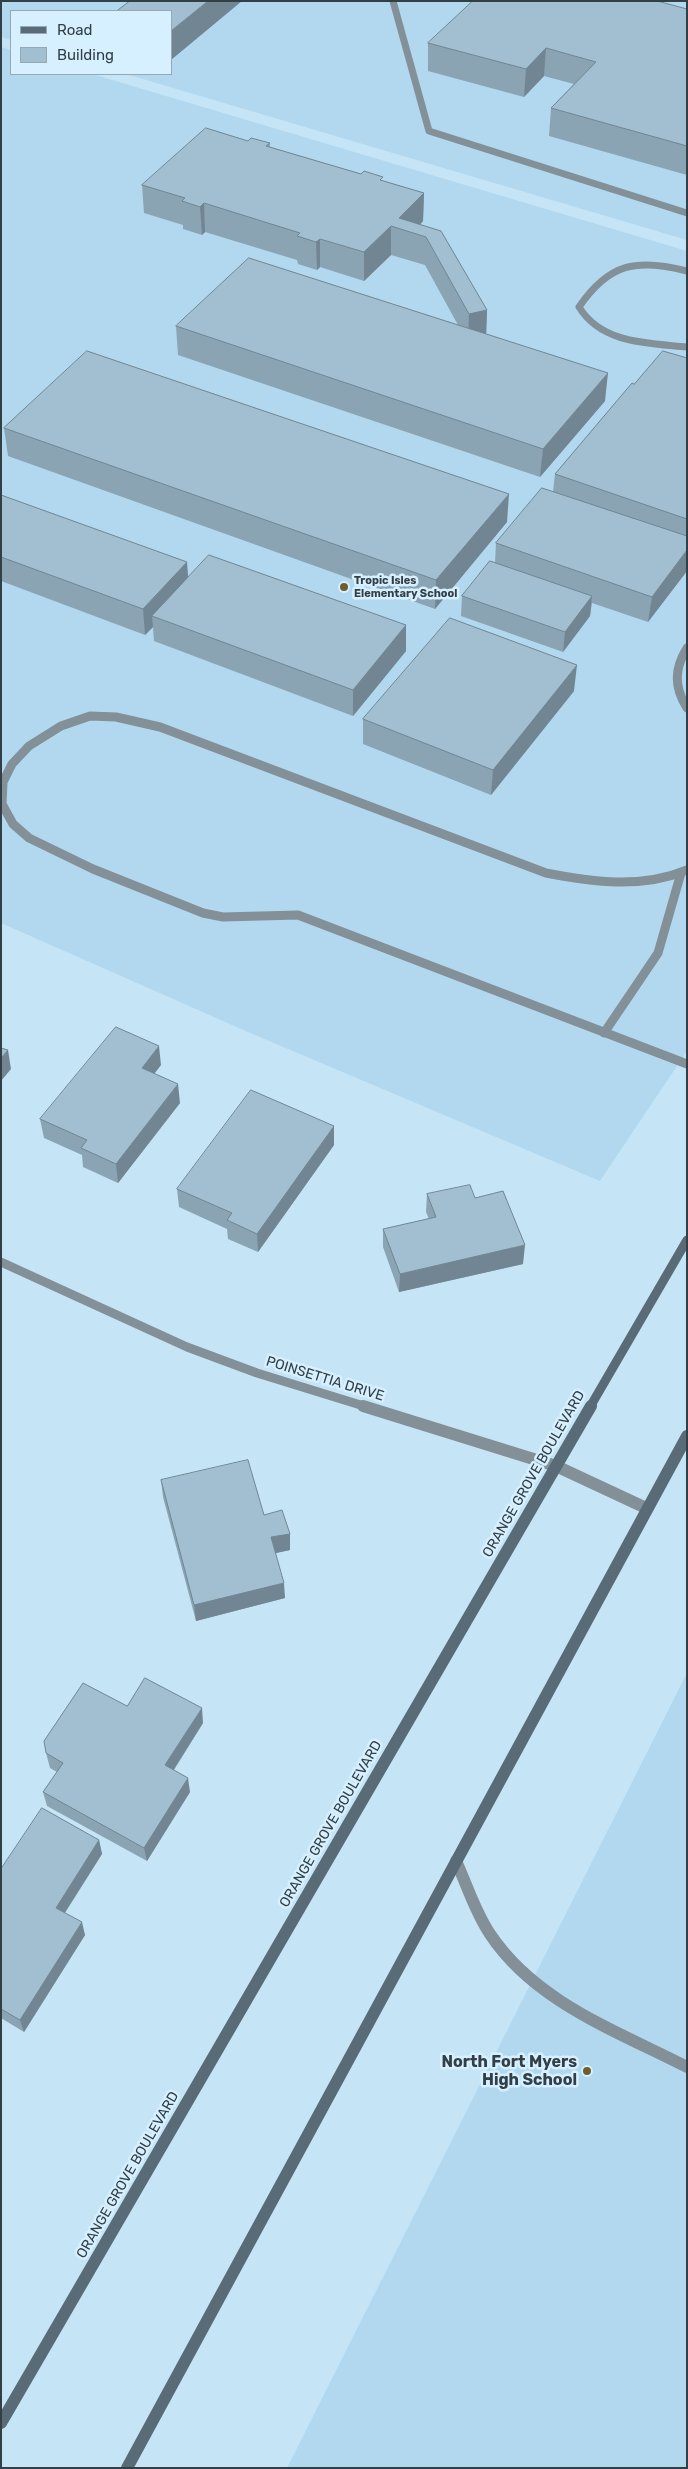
<!DOCTYPE html>
<html>
<head>
<meta charset="utf-8">
<style>
  body { margin:0 }
  #map { position:relative; width:688px; height:2469px; overflow:hidden; background:#c5e4f6; font-family:Rubik,sans-serif }
  canvas { display:block }
  .frame { position:absolute; inset:0; border:2px solid #323f46; pointer-events:none }
  .legend { position:absolute; left:10px; top:10px; width:162px; height:65px; box-sizing:border-box; background:#d7f0ff; border:1px solid #95a9b5; margin:0; padding:6px 9px; list-style:none; font-size:15px; color:#323f46 }
  .legend li { display:flex; align-items:center; gap:10px; height:25px }
  .legend b { width:25px; border:1px solid #95a9b5 }
</style>
</head>
<body>
<div id="map">
<canvas width="688" height="2469"></canvas>
<div class="frame"></div>
<ul class="legend">
<li><b style="height:6px;background:#586b76"></b>Road</li>
<li><b style="height:14px;background:#a1bfd1"></b>Building</li>
</ul>
</div>
<script>
const ctx = document.querySelector('canvas').getContext('2d');
ctx.lineJoin = 'round';
function paint(path, color) {
  ctx.fillStyle = color;
  ctx.fill(path, 'evenodd');
}
function trace(path, color, width, dash) {
  ctx.strokeStyle = color;
  ctx.lineWidth = width;
  ctx.lineCap = dash ? 'butt' : 'round';
  ctx.setLineDash(dash || []);
  ctx.stroke(path);
}
function write(font, color, halo, rows, align = 'center') {
  ctx.font = font + ' Rubik,sans-serif';
  ctx.lineWidth = 5;
  ctx.setLineDash([]);
  ctx.textBaseline = 'middle';
  ctx.strokeStyle = halo;
  ctx.fillStyle = color;
  for (const [text, x, y, turn = 0] of rows) {
    ctx.save();
    ctx.translate(x, y);
    ctx.rotate((+turn || 0) * Math.PI / 180);
    ctx.textAlign = isNaN(turn) ? turn : align;
    if (halo) ctx.strokeText(text, 0, 0);
    ctx.fillText(text, 0, 0);
    ctx.restore();
  }
}
const built = new Path2D(`
  M 1,1 L 687,1 L 687,240 L 126,74 L 171,74 L 171,11 L 11,11 L 11,40 L 1,37 Z
  M 1,47 L 11,50 L 11,74 L 92,74 L 687,251 L 687,1051 L 600,1181 L 248,1032 L 1,923 Z
  M 687,1673 L 687,2468 L 287,2468 Z`);
const laneFar2 = new Path2D(`
  M 393,1 L 429,131 L 687,213
  M 687,271 C 637,258 609,263 579,307 C 602,344 648,343 687,347`);
const laneFar1 = new Path2D(`
  M 687,648 C 674,669 674,687 687,708
  M 687,870 C 641,889 593,882 546,873 L 160,727 L 116,717 L 90,716 L 61,726 L 29,746 L 12,764 L 3,782 L 2,804 L 13,824 L 29,838 L 93,869 L 203,913 L 223,917 L 298,915 L 687,1064
  M 604,1033 L 658,953 L 681,873`);
const lane = new Path2D(`
  M 456,1861 C 467,1885 475,1912 490,1934 C 535,2002 617,2031 687,2067`);
const streetFar1 = new Path2D(`
  M 1,1262 L 187,1347 L 257,1373 L 367,1407`);
const street = new Path2D(`
  M 363,1406 L 556,1466 L 646,1508`);
const secondaryFar1 = new Path2D(`
  M 590,1407 L 687,1240`);
const secondary = new Path2D(`
  M 1,2423 L 591,1406
  M 127,2468 L 687,1436`);
const wall = new Path2D(`
  M 687,9 L 687,175 L 549,136 L 551,108 L 574,84 L 544,76 L 524,97 L 428,71 L 428,43 Z
  M 248,141 L 270,143 L 270,147 L 424,193 L 423,221 L 420,225 L 487,310 L 486,334 L 605,401 L 540,477 L 178,355 L 176,326 L 458,325 L 425,265 L 391,255 L 364,281 L 320,267 L 317,270 L 298,264 L 297,260 L 205,232 L 202,235 L 183,229 L 183,225 L 144,213 L 142,185 Z
  M 687,358 L 687,571 L 648,622 L 592,603 L 590,616 L 563,652 L 461,616 L 462,596 L 495,563 L 496,543 L 553,492 L 555,474 L 634,384 Z
  M 4,428 L 507,522 L 435,609 L 8,456 Z
  M 1,495 L 188,577 L 406,625 L 406,651 L 353,716 L 154,641 L 153,627 L 145,635 L 1,581 Z
  M 574,691 L 491,795 L 363,744 L 363,719 Z
  M 161,1065 L 154,1074 L 180,1103 L 118,1183 L 83,1167 L 82,1155 L 44,1138 L 40,1119 Z
  M 334,1145 L 258,1252 L 228,1239 L 227,1229 L 179,1207 L 177,1189 Z
  M 427,1194 L 475,1198 L 523,1264 L 399,1292 L 383,1247 L 383,1229 L 429,1219 L 426,1212 Z
  M 161,1480 L 264,1515 L 290,1534 L 290,1550 L 275,1553 L 285,1598 L 196,1621 L 163,1497 Z
  M 127,1706 L 203,1723 L 174,1770 L 190,1792 L 147,1861 L 47,1806 L 43,1792 L 57,1772 L 50,1768 L 46,1753 Z
  M 99,1840 L 102,1854 L 65,1913 L 85,1935 L 24,2032 L 1,2018 L 1,1869 Z`);
const shadedWall = new Path2D(`
  M 208,1 L 242,1 L 171,60 L 171,31 Z
  M 546,48 L 544,76 L 524,97 L 526,69 Z
  M 424,193 L 423,221 L 412,233 L 399,218 Z
  M 204,203 L 205,232 L 202,235 L 200,207 Z
  M 391,226 L 391,255 L 364,281 L 364,252 Z
  M 320,239 L 320,267 L 317,270 L 316,242 Z
  M 487,310 L 486,339 L 468,342 L 469,314 Z
  M 608,373 L 605,401 L 540,477 L 543,449 Z
  M 509,494 L 507,522 L 435,609 L 436,580 Z
  M 687,550 L 687,571 L 648,622 L 652,597 Z
  M 187,562 L 189,588 L 152,616 L 153,627 L 145,635 L 143,609 Z
  M 592,596 L 590,616 L 563,652 L 565,632 Z
  M 406,625 L 406,651 L 353,716 L 353,690 Z
  M 577,665 L 574,691 L 491,795 L 493,770 Z
  M 159,1046 L 161,1065 L 144,1087 L 142,1068 Z
  M 8,1050 L 11,1069 L 1,1081 L 1,1058 Z
  M 178,1084 L 180,1103 L 118,1183 L 116,1164 Z
  M 334,1126 L 334,1145 L 258,1252 L 257,1234 Z
  M 525,1245 L 523,1264 L 399,1292 L 400,1274 Z
  M 290,1534 L 290,1550 L 272,1554 L 271,1537 Z
  M 284,1583 L 285,1598 L 196,1621 L 194,1605 Z
  M 202,1708 L 203,1723 L 167,1780 L 165,1765 Z
  M 188,1778 L 190,1792 L 147,1861 L 144,1848 Z
  M 99,1840 L 102,1854 L 60,1920 L 56,1908 Z
  M 82,1922 L 85,1935 L 24,2032 L 20,2020 Z`);
const building = new Path2D(`
  M 130,1 L 208,1 L 171,31 L 171,11 L 117,11 Z
  M 473,1 L 657,1 L 687,9 L 687,146 L 551,108 L 596,62 L 546,48 L 526,69 L 428,43 Z
  M 206,128 L 248,141 L 251,138 L 270,143 L 266,146 L 361,174 L 364,171 L 383,177 L 380,180 L 424,193 L 399,218 L 441,231 L 487,310 L 469,314 L 426,237 L 391,226 L 364,252 L 320,239 L 316,242 L 297,236 L 300,233 L 204,203 L 200,207 L 182,201 L 185,198 L 142,185 Z
  M 249,258 L 608,373 L 543,449 L 176,326 Z
  M 87,351 L 509,494 L 436,580 L 4,428 Z
  M 663,351 L 687,358 L 687,519 L 555,474 L 632,383 L 634,384 Z
  M 542,488 L 687,536 L 687,550 L 652,597 L 496,543 Z
  M 1,495 L 187,562 L 143,609 L 1,557 Z
  M 209,555 L 406,625 L 353,690 L 152,616 Z
  M 490,561 L 592,596 L 565,632 L 462,596 Z
  M 450,618 L 577,665 L 493,770 L 363,719 Z
  M 116,1027 L 159,1046 L 142,1068 L 178,1084 L 116,1164 L 81,1148 L 87,1140 L 40,1119 Z
  M 1,1048 L 8,1050 L 1,1058 Z
  M 251,1090 L 334,1126 L 257,1234 L 227,1220 L 232,1213 L 177,1189 Z
  M 470,1185 L 475,1198 L 503,1191 L 525,1245 L 400,1274 L 383,1229 L 436,1217 L 427,1194 Z
  M 248,1460 L 264,1515 L 282,1510 L 290,1534 L 271,1537 L 284,1583 L 194,1605 L 161,1480 Z
  M 145,1678 L 202,1708 L 165,1765 L 188,1778 L 144,1848 L 43,1792 L 63,1763 L 46,1753 L 44,1741 L 83,1683 L 127,1706 Z
  M 42,1808 L 99,1840 L 56,1908 L 82,1922 L 20,2020 L 1,2009 L 1,1869 Z`);
const markers = [
  [344,587,5,"#6f5e2c"],
  [587,2071,5,"#6f5e2c"]
];
const farPoinames = [
  ["Tropic Isles",354,581],
  ["Elementary School",354,594]
];
const streetNames = [
  ["POINSETTIA DRIVE",325,1379,17],
  ["ORANGE GROVE BOULEVARD",534,1474,-60],
  ["ORANGE GROVE BOULEVARD",331,1824,-60],
  ["ORANGE GROVE BOULEVARD",128,2175,-60]
];
const nearPoinames = [
  ["North Fort Myers",577,2062],
  ["High School",577,2080]
];
paint(built, '#b1d8ee');
trace(laneFar2, '#839098', 7);
trace(laneFar1, '#839098', 9);
trace(lane, '#839098', 12);
trace(streetFar1, '#839098', 9);
trace(street, '#839098', 12);
trace(secondaryFar1, '#586b76', 9);
trace(secondary, '#586b76', 12);
paint(wall, '#8aa4b4');
paint(shadedWall, '#718692');
paint(building, '#a1bfd1');
trace(building, '#718692', 1);
for (const [x, y, r, color] of markers) {
  const dot = new Path2D();
  dot.arc(x, y, r, 0, 2 * Math.PI);
  ctx.fillStyle = color;
  ctx.fill(dot);
  trace(dot, '#d7f0ff', 2);
}
write('bold 11px', '#323f46', '#d7f0ff', farPoinames, 'left');
write('14px', '#323f46', '#d7f0ff', streetNames);
write('bold 16px', '#323f46', '#d7f0ff', nearPoinames, 'right');
</script>
</body>
</html>
